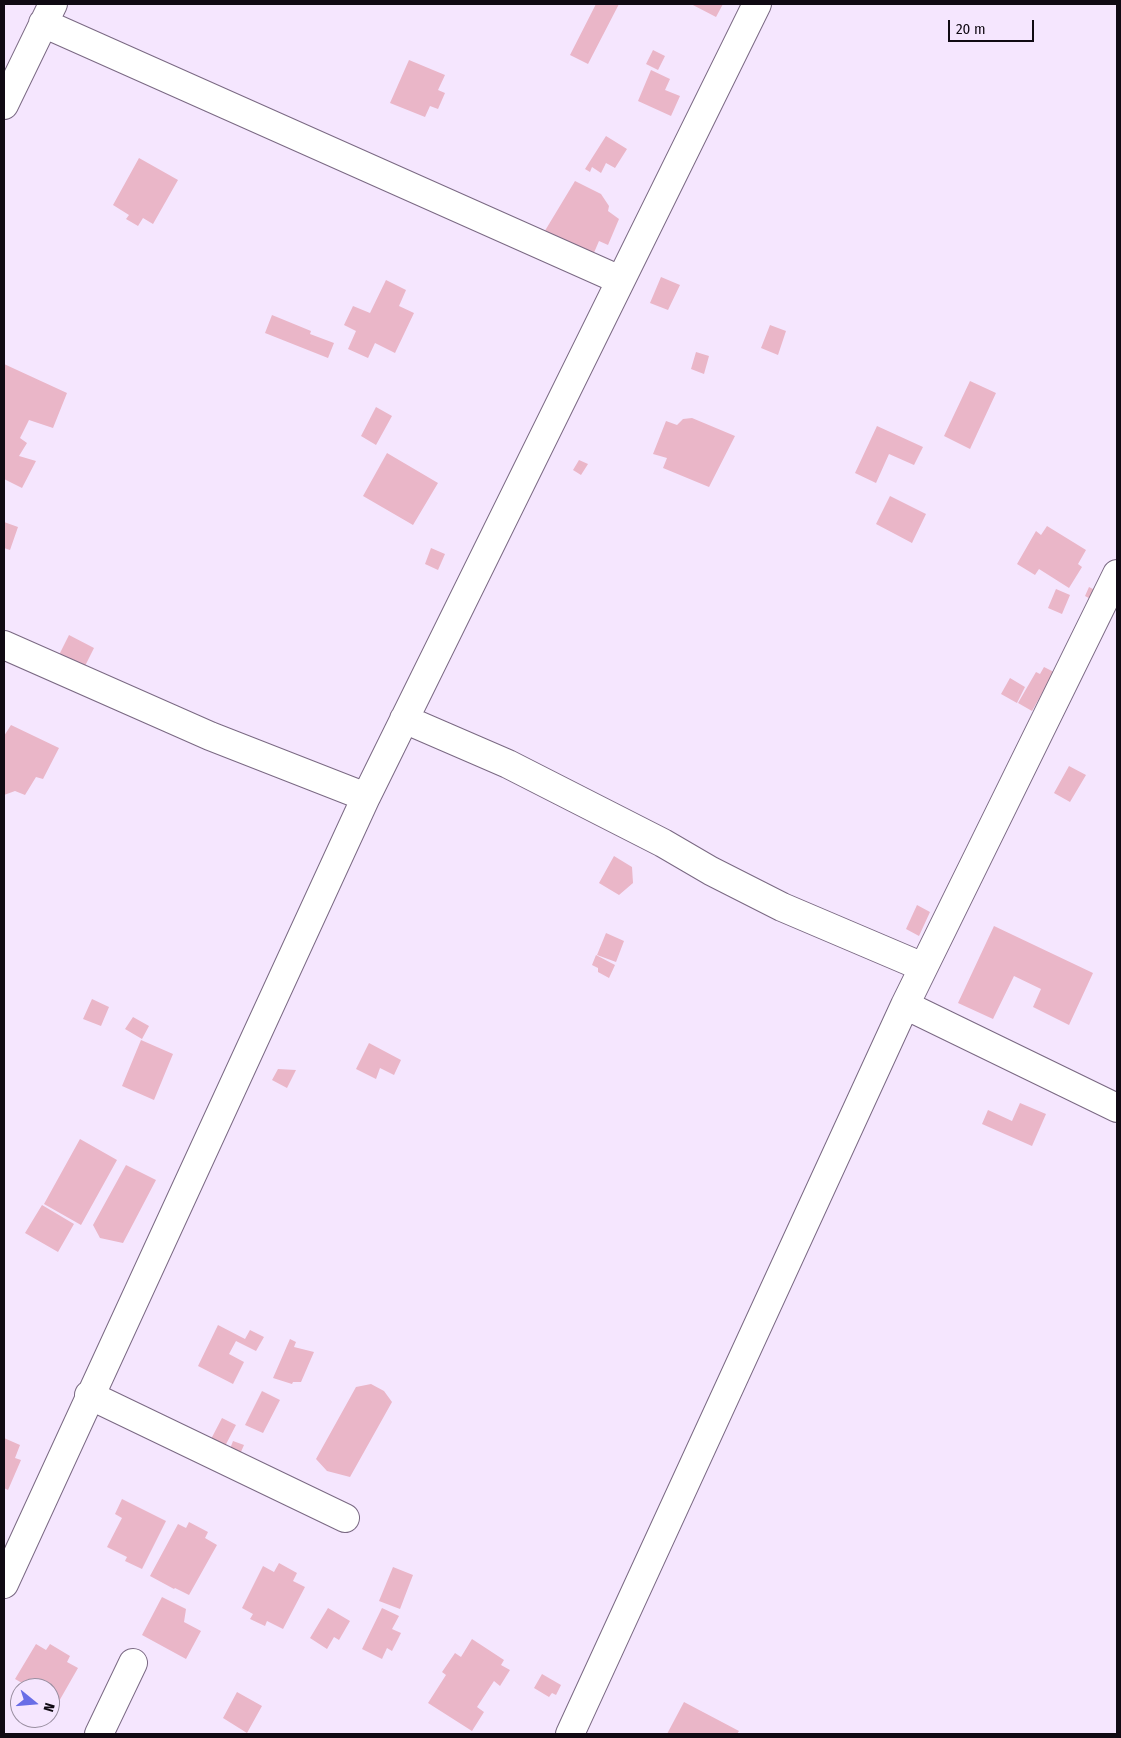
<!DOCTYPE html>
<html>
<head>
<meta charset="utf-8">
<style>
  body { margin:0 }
  #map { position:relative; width:1121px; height:1738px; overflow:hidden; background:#f5e6fe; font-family:"Fira Sans Condensed",sans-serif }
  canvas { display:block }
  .frame { position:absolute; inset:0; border:5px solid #100a13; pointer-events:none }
  .north { position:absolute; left:10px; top:1678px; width:50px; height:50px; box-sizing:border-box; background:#f5e6fe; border:1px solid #998ea0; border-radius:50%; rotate:107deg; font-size:14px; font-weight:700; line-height:20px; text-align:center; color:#100a13 }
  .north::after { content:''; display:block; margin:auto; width:18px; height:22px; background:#686de6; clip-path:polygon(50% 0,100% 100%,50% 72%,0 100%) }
  .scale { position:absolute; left:948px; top:20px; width:86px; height:22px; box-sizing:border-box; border:2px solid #100a13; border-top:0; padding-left:6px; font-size:15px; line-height:18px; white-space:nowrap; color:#100a13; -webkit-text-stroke:4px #f5e6fe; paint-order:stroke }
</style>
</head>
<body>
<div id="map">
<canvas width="1121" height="1738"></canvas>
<div class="frame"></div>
<div class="north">N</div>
<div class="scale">20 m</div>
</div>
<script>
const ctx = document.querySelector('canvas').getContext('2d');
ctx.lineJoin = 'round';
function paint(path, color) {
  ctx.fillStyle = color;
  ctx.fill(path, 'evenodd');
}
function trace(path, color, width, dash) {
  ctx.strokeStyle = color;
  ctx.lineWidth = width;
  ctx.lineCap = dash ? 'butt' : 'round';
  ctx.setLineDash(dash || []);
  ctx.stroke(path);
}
const building = new Path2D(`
  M 596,4 L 619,4 L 588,64 L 570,55 Z
  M 691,4 L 723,4 L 716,17 Z
  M 653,50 L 665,56 L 658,70 L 646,64 Z
  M 409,60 L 445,75 L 438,90 L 445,93 L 438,109 L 430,106 L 425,117 L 390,103 Z
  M 651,70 L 670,79 L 665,90 L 680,96 L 671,116 L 638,101 Z
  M 606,136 L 627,149 L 615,168 L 606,163 L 601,173 L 592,167 L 590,172 L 585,169 Z
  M 139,158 L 178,180 L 153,224 L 143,218 L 138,226 L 126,219 L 129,215 L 113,205 Z
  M 575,181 L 601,194 L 609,206 L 608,211 L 619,219 L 608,245 L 599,241 L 590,262 L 543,234 Z
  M 661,277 L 680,285 L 668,310 L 650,303 Z
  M 386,280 L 406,290 L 399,306 L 414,313 L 395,353 L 375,343 L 368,358 L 348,349 L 356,331 L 344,325 L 353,306 L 370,313 Z
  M 272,315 L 311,331 L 310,334 L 334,343 L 328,358 L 265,333 Z
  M 770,325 L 786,331 L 778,355 L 761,348 Z
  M 696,352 L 709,356 L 704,374 L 691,369 Z
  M 4,364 L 67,393 L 53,428 L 29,420 L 20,438 L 27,443 L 19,456 L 36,461 L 22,488 L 4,479 Z
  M 970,381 L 996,393 L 970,449 L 944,436 Z
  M 376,407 L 392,416 L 376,445 L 361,436 Z
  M 692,418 L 735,436 L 709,487 L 663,468 L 667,458 L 653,454 L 666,421 L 677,425 L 683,419 Z
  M 877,426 L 923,447 L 914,465 L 889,454 L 876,483 L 855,473 Z
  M 387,453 L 438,483 L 413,525 L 363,496 Z
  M 579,460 L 588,464 L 581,475 L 573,470 Z
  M 890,496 L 926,514 L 912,543 L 876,524 Z
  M 4,522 L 18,527 L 10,550 L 4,548 Z
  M 1047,526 L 1086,550 L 1078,564 L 1082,567 L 1069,588 L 1039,569 L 1035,575 L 1017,564 L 1036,531 L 1041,535 Z
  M 431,548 L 445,554 L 438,570 L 425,564 Z
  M 1089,587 L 1103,594 L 1098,603 L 1085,596 Z
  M 1056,589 L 1070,595 L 1062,614 L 1048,608 Z
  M 69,635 L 94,648 L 82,672 L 57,659 Z
  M 1044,667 L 1054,672 L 1032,711 L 1018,703 L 1036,672 L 1040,674 Z
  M 1010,678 L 1025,687 L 1017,703 L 1001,694 Z
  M 11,725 L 59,748 L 43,779 L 36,777 L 25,795 L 15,791 L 4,795 L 4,736 Z
  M 1069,766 L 1086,775 L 1070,802 L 1054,793 Z
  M 614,856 L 632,867 L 633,883 L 619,895 L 599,883 Z
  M 917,905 L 930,912 L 919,936 L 906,929 Z
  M 994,926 L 1093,973 L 1069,1025 L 1033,1007 L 1041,989 L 1014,976 L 993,1019 L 958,1003 Z
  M 606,933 L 624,941 L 616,962 L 597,955 Z
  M 596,955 L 615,965 L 609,978 L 598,972 L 598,968 L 592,965 Z
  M 92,999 L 109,1007 L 101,1026 L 83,1019 Z
  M 133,1017 L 149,1026 L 142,1039 L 125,1029 Z
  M 141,1040 L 173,1054 L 154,1100 L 122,1086 Z
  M 369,1043 L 401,1060 L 394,1075 L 380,1068 L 376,1079 L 356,1069 Z
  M 278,1069 L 296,1070 L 287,1088 L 272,1080 Z
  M 1020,1103 L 1046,1114 L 1032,1146 L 982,1124 L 988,1110 L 1012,1121 Z
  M 80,1139 L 117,1160 L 81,1225 L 44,1204 Z
  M 126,1165 L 156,1180 L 123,1243 L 100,1238 L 93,1225 Z
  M 42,1205 L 74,1224 L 58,1252 L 25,1233 Z
  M 218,1325 L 245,1339 L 250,1330 L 264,1337 L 256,1351 L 236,1341 L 229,1354 L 244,1362 L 233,1384 L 198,1366 Z
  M 290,1339 L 296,1342 L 294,1347 L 314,1352 L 301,1382 L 293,1382 L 292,1384 L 273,1378 Z
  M 371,1384 L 384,1391 L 392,1402 L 350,1477 L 327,1471 L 316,1459 L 356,1387 Z
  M 262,1391 L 280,1400 L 263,1433 L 245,1425 Z
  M 222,1418 L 236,1425 L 224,1448 L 210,1441 Z
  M 4,1438 L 20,1445 L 15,1458 L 21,1460 L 8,1490 L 4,1488 Z
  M 233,1441 L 244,1445 L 240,1454 L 230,1449 Z
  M 122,1499 L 166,1521 L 142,1569 L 125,1561 L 127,1557 L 107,1547 L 122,1518 L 115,1514 Z
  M 189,1522 L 208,1532 L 205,1538 L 217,1545 L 189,1595 L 175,1588 L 174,1589 L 150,1576 L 178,1524 L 186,1528 Z
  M 279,1563 L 297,1573 L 293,1581 L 305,1587 L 283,1629 L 267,1621 L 265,1626 L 250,1619 L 253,1614 L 242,1608 L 263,1566 L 274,1572 Z
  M 393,1567 L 413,1575 L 400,1609 L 379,1601 Z
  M 162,1597 L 186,1609 L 184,1622 L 201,1631 L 186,1659 L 142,1635 Z
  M 328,1608 L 350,1621 L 339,1640 L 334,1637 L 327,1649 L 310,1638 Z
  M 382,1608 L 399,1616 L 392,1629 L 401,1633 L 392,1651 L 387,1648 L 382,1659 L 362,1649 Z
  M 472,1639 L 504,1660 L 501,1665 L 510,1670 L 500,1686 L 494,1681 L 477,1707 L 484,1712 L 472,1731 L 428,1703 L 446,1675 L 442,1672 L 455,1653 L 461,1657 Z
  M 36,1644 L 46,1650 L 50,1644 L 70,1656 L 67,1662 L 78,1668 L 58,1703 L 50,1699 L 50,1688 L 31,1688 L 15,1679 Z
  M 542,1674 L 561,1685 L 556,1695 L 552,1693 L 549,1697 L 534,1688 Z
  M 237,1692 L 262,1706 L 247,1733 L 223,1718 Z
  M 684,1702 L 739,1731 L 737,1734 L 667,1734 Z`);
const street = new Path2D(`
  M 43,23 L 620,280
  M 4,105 L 53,4
  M 4,645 L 210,736 L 366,797
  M 404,719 L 508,764 L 663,843 L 711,871 L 782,907 L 923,967
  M 905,1005 L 1117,1108
  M 89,1395 L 345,1518
  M 4,1584 L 366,797 L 757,4
  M 99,1734 L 133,1663
  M 570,1734 L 905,1005 L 1117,574`);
paint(building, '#eab6c8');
trace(street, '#7a6983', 30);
trace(street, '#fff', 28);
</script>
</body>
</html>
